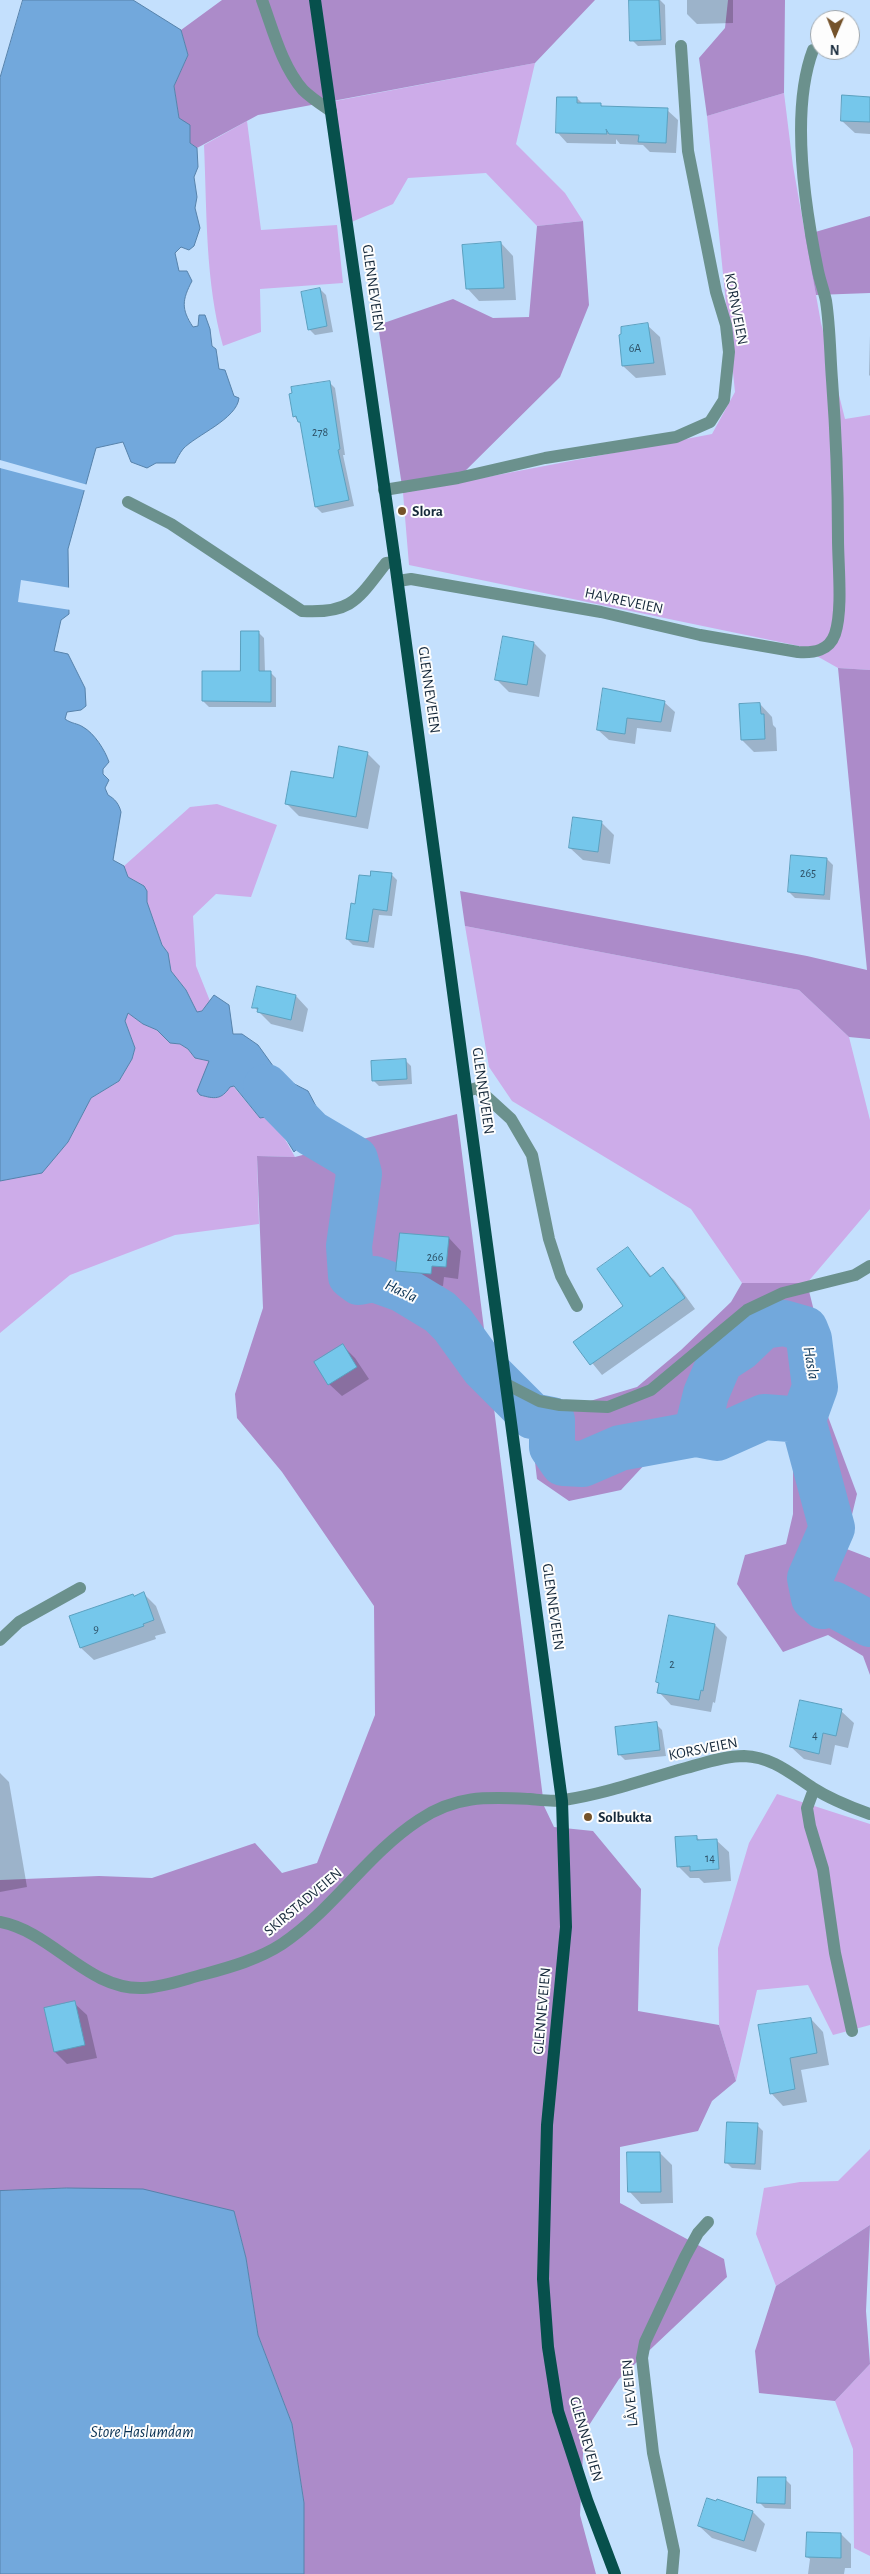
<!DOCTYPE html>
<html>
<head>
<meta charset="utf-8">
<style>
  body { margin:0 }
  #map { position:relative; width:870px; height:2574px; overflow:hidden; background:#c4e0fd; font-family:"Alegreya Sans",sans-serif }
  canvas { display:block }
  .north { position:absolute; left:810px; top:10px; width:50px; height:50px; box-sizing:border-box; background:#fdfdfd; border:1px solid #a0a8af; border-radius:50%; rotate:181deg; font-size:14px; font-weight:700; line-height:20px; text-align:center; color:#15283a }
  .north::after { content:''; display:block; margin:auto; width:18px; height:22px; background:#74522a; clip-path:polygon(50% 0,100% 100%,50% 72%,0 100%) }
</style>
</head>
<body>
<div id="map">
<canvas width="870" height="2574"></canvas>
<div class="north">N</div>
</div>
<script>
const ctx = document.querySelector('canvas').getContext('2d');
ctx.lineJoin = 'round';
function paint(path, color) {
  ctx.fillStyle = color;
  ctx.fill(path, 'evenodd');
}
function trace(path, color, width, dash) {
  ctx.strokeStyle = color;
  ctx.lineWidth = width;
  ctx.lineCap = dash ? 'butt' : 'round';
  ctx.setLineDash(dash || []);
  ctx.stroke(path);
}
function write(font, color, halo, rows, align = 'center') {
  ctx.font = font + ' "Alegreya Sans",sans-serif';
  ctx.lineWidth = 4;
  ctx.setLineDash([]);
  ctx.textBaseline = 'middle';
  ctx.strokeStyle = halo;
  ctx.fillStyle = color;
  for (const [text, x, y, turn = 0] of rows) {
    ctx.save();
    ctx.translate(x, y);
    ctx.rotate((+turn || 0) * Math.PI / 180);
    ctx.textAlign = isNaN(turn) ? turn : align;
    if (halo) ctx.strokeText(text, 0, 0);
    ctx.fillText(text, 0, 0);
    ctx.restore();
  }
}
const green = new Path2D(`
  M 535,63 L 516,144 L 565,193 L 583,221 L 537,226 L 486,173 L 408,178 L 393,204 L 347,224 L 330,102 Z
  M 784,93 L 793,166 L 821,323 L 845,419 L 870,415 L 870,670 L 838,668 L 799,646 L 409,565 L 403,493 L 712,434 L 735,392 L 707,116 Z
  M 247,121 L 261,230 L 337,225 L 343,283 L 260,289 L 261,332 L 223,346 C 205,281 207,212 204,145 Z
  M 217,804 L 277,825 L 251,897 L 216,894 L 193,916 L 196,966 L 210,1001 L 202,1011 L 197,1013 L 186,990 L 171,971 L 168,953 L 162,945 L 147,902 L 144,886 L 128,877 L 124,866 L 190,807 Z
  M 465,926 L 799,990 L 849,1037 L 870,1120 L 870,1209 L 807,1283 L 742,1283 L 691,1209 L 512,1101 L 489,1067 Z
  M 128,1013 L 143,1024 L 157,1030 L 170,1043 L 180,1044 L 188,1049 L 195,1058 L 210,1061 L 200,1095 C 215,1099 221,1100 230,1086 L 233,1086 L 260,1118 L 272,1116 L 295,1157 L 257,1156 L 259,1224 L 175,1235 L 70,1275 L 0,1333 L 0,1181 L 42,1172 L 68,1142 L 91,1098 L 119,1081 L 132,1059 L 135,1048 L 125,1021 Z
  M 777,1794 L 870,1824 L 870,2025 L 833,2035 L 808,1985 L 757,1990 L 736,2081 L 719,2025 L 718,1948 L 749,1843 Z
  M 870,2149 L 870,2225 L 776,2286 L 756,2234 L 764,2188 L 800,2182 L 838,2181 Z
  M 870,2364 L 870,2556 L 854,2548 L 853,2449 L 835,2401 Z`);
const forest = new Path2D(`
  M 222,0 L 595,0 L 535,63 L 258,115 L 197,148 L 190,143 L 179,118 L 174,86 L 188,55 L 181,30 Z
  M 728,0 L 785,0 L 784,93 L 707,116 L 699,58 L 725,28 Z
  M 870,216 L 870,293 L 816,295 L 805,235 Z
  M 583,221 L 589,305 L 560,377 L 453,483 L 403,493 L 378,325 L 453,299 L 493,318 L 529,317 L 537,226 Z
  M 838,668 L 870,670 L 870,1039 L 849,1037 L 799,990 L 465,926 L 460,891 L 807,956 L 867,970 Z
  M 457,1114 L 544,1806 L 554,1827 L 593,1831 L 641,1889 L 638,2011 L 719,2025 L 736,2081 L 712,2101 L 698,2131 L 620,2147 L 620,2203 L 724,2259 L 727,2277 L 619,2379 L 584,2433 L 580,2515 L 596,2574 L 304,2574 L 304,2503 L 292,2424 L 258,2335 L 246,2258 L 234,2211 L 67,2188 L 0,2191 L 0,1880 L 99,1876 L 152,1878 L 255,1843 L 282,1873 L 317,1863 L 375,1715 L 374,1606 L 282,1472 L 237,1418 L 235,1394 L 263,1308 L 257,1156 L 295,1157 Z
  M 742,1283 L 807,1283 L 816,1319 L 827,1414 L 857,1494 L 844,1548 L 870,1558 L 870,1675 L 863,1656 L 828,1635 L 783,1652 L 737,1584 L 745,1555 L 786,1544 L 793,1514 L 793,1434 L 763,1431 L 647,1462 L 621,1490 L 569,1501 L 537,1479 L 529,1411 L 580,1404 L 637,1387 L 681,1350 L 731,1302 Z
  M 870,2225 L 866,2311 L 870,2364 L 835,2401 L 759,2393 L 755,2351 L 776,2286 Z`);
const water = new Path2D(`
  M 23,0 L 133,0 L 181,30 L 188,55 L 174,86 L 179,118 L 190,125 L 190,143 L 197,148 L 198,167 L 194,177 L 197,197 L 195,208 L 200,228 L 194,246 L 189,250 L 181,247 L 175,253 L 179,271 L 187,271 L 192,281 C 182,300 181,309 193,327 L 198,326 L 199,315 L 205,315 L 210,329 L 212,346 L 216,349 L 219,369 L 225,370 L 234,396 L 239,398 C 237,419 196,435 183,449 C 180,453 177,458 175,463 L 156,463 L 147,468 L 131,462 L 123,442 L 96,448 L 68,549 L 69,614 L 61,620 L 54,651 L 68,654 L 85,688 L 86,706 L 81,710 L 67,712 L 65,719 C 72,724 77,723 83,727 C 94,733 105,750 109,762 L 103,769 L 103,774 L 109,780 L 105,788 L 108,795 C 115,799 119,804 121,812 L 113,860 L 124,866 L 128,877 L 144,886 L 147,891 L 147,902 L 162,945 L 168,953 L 171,971 L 186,990 L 197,1012 L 202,1011 L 214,995 L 229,1005 L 233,1034 L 242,1034 L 258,1045 L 281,1077 L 308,1091 L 318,1110 L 311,1133 L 294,1152 L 272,1116 L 260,1118 L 234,1086 L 230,1087 C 221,1100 215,1099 200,1095 L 197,1091 L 209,1061 L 195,1058 L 188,1049 L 180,1044 L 170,1043 L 157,1030 L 143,1024 L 128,1013 L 125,1021 L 135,1048 L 132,1059 L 119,1081 L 91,1098 L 68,1142 L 42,1173 L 0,1181 L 0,78 Z
  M 67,2188 L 143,2189 L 234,2211 L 246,2258 L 258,2335 L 292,2424 L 304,2503 L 304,2574 L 0,2574 L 0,2191 Z`);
const pier = new Path2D(`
  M 0,460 L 88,485 L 87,491 L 0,468 Z
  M 21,580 L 71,588 L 71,610 L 18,602 Z`);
const shadow = new Path2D(`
  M 630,0 L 660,0 L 665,5 L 666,45 L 638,46 L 632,40 Z
  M 687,0 L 733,0 L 733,23 L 697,24 L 687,14 Z
  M 577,98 L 583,104 L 600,104 L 603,107 L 667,110 L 678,120 L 676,153 L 650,152 L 643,145 L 620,144 L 616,139 L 616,144 L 567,143 L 557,132 Z
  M 870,98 L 870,134 L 855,133 L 842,121 Z
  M 501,243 L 513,256 L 516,300 L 479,301 L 467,288 Z
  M 320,289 L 326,295 L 333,332 L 315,335 L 309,329 Z
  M 647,325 L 660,337 L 666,375 L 636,378 L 623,366 Z
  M 870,335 L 870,376 L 869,375 Z
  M 329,382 L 335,388 L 345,455 L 343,455 L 354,506 L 322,513 L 316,507 L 301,424 L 294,416 Z
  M 258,632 L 264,638 L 265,672 L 270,672 L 276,678 L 276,707 L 209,707 L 203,701 L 241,672 Z
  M 534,643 L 546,655 L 539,697 L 509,692 L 496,679 Z
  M 664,702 L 675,712 L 671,732 L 637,728 L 635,744 L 609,740 L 598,730 Z
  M 760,704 L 772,717 L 773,725 L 776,728 L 777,751 L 754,752 L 742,740 Z
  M 367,753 L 380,766 L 368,829 L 299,816 L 286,803 L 334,780 Z
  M 601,822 L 614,835 L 610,864 L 583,860 L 570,848 Z
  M 827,859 L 833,865 L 830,900 L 795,898 L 789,892 Z
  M 391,874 L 397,880 L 392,916 L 379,915 L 374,948 L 353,945 L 347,939 L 356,905 L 371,877 Z
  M 296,996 L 308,1009 L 303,1032 L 271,1024 L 254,1007 Z
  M 405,1060 L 411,1066 L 412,1084 L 379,1086 L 373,1080 Z
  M 449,1238 L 461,1251 L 458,1279 L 444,1277 L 443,1286 L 410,1283 L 397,1271 Z
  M 628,1249 L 652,1277 L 663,1269 L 674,1280 L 695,1309 L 602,1375 L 575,1342 L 625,1306 Z
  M 343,1346 L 355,1358 L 369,1379 L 342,1396 L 329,1384 Z
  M 144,1594 L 156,1606 L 166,1633 L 155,1636 L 156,1639 L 94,1660 L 81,1648 L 70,1617 Z
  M 670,1616 L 715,1625 L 727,1637 L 715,1703 L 713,1702 L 711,1712 L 671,1705 L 659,1692 L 660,1685 L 658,1682 Z
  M 841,1711 L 854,1723 L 848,1748 L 835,1745 L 831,1765 L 804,1759 L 791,1747 Z
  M 656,1724 L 662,1730 L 666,1756 L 625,1760 L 619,1754 Z
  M 0,1773 L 9,1782 L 27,1887 L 0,1892 Z
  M 696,1837 L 701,1841 L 716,1840 L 729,1852 L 731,1881 L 704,1883 L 699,1878 L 690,1878 L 678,1866 Z
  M 74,2003 L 87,2015 L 97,2058 L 67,2064 L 55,2052 Z
  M 811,2019 L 823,2032 L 829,2065 L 801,2070 L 807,2102 L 783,2106 L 771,2093 Z
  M 757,2125 L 763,2131 L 761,2170 L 732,2168 L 726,2162 Z
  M 660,2153 L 672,2165 L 673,2203 L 641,2204 L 629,2191 Z
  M 785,2479 L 791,2485 L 791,2509 L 765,2508 L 759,2502 Z
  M 753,2512 L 765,2524 L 756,2552 L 712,2538 L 699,2526 Z
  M 841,2534 L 851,2544 L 851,2568 L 845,2568 L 844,2574 L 808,2574 L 810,2559 L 807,2557 Z`);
const river = new Path2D(`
  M 266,1087 L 311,1133 L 355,1159 L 359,1174 L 349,1246 L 351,1276 L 359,1282 L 374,1279 L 402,1289 L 440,1312 L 453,1325 L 484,1368 L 532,1416 L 552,1420 L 552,1447 L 563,1463 L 583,1464 L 620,1448 L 696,1434 L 717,1438 L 764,1417 L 803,1420 L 832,1528 L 810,1578 L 814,1598 L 823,1606 L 833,1604 L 870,1624
  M 696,1434 L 706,1394 L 720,1361 L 740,1348 L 763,1326 L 784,1323 L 805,1329 L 809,1339 L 815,1387 L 803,1420`);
const building = new Path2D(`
  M 629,0 L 659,0 L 661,40 L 630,41 Z
  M 842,95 L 870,97 L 870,122 L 841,121 Z
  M 557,97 L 577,97 L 577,103 L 601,103 L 601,106 L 668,108 L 666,143 L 638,142 L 639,135 L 609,134 L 606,129 L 607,134 L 556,133 Z
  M 501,242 L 504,288 L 466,289 L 462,245 Z
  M 320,288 L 327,326 L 308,330 L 301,292 Z
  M 648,323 L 654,363 L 622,366 L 619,335 L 621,334 L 621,327 Z
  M 330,381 L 340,449 L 338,450 L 349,500 L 315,507 L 300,422 L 298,422 L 296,416 L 293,417 L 289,394 L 292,393 L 291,387 Z
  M 241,631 L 259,631 L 259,671 L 271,671 L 271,702 L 202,701 L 202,671 L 240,671 Z
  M 503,636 L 534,642 L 527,685 L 495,680 Z
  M 603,688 L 665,701 L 661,722 L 627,718 L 625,734 L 597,730 Z
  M 760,703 L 761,714 L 764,714 L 765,739 L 741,740 L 739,704 Z
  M 339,746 L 368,752 L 356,817 L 285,804 L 291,771 L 333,778 Z
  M 573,817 L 602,821 L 598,852 L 569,848 Z
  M 791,855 L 827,858 L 824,895 L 788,892 Z
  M 371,871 L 392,873 L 387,911 L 373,909 L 368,942 L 346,939 L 351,903 L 355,904 L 359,875 L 370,876 Z
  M 257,986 L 296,995 L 291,1020 L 257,1012 L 258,1008 L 252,1008 Z
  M 406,1059 L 407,1079 L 372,1081 L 371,1061 Z
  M 400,1233 L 449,1237 L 446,1267 L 432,1266 L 431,1274 L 396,1271 Z
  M 628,1247 L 650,1277 L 663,1267 L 685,1298 L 590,1365 L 573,1342 L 623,1306 L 597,1269 Z
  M 343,1344 L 357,1367 L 328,1385 L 314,1362 Z
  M 144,1592 L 154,1620 L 143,1624 L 144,1626 L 80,1648 L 69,1616 L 133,1594 L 134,1596 Z
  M 669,1615 L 715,1624 L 703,1691 L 701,1690 L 699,1700 L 657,1693 L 659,1683 L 656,1682 Z
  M 800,1700 L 842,1709 L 836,1736 L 823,1733 L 819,1754 L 790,1747 Z
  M 657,1722 L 660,1750 L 618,1755 L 615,1727 Z
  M 697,1836 L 697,1840 L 717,1839 L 719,1869 L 690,1871 L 690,1866 L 677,1867 L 675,1837 Z
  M 75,2001 L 85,2045 L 54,2052 L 44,2008 Z
  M 811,2018 L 817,2053 L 790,2058 L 795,2089 L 770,2094 L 758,2025 Z
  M 727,2122 L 758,2123 L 755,2164 L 725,2163 Z
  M 627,2152 L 660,2152 L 661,2192 L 628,2192 Z
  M 758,2477 L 786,2477 L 785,2504 L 757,2503 Z
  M 707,2498 L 716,2501 L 717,2499 L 753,2511 L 744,2541 L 698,2526 Z
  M 807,2532 L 841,2533 L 841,2558 L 806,2557 Z`);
const minor = new Path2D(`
  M 262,0 C 273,30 282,66 303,90 C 311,98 322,105 331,111
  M 384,490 L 458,478 L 545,458 L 676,437 L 710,422 L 724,400 L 729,352 L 726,325 L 716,292 L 688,151 L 681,46
  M 128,502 L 171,524 L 302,611 C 352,614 358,599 386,563 L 395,562
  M 398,581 L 411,579 L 601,612 L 700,635 L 798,652 C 814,653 829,651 835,634 C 843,610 838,565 838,539 C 838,486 836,433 832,380 C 830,354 830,327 826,301 C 824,291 820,281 818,271 C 805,208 790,111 813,50
  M 467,1091 L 477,1088 L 511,1119 L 532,1155 L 549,1239 L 561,1276 L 577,1306
  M 506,1384 L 539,1401 L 560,1405 L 608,1407 L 651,1390 L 747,1310 L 783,1293 L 855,1275 L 870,1266
  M 0,1640 L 19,1622 L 80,1588
  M 814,1789 L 807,1808 L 810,1826 L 823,1869 L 835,1953 L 852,2031
  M 0,1922 C 53,1932 87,1990 143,1988 C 164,1987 185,1979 205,1974 C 231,1967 259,1959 282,1944 C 333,1910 367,1854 419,1820 C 456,1795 487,1797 530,1799 C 541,1800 554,1802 564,1800 C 605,1794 646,1779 686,1768 C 704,1763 725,1756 744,1756 C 772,1757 790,1773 813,1788 C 830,1799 850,1807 870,1814
  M 672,2574 L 674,2551 L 653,2453 L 642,2358 L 645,2342 L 685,2257 L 698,2233 L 708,2222`);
const major = new Path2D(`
  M 315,0 L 395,562 L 562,1801 L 566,1927 L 547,2125 L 543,2279 L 548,2347 L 558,2411 L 587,2500 L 615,2574`);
const markers = [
  [402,511,5,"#74522a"],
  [588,1817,5,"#74522a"]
];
const numberNames = [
  ["6A",635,348],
  ["278",320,432],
  ["265",808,873],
  ["266",435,1257],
  ["9",96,1629],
  ["2",672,1664],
  ["4",815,1735],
  ["14",710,1858]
];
const streetNames = [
  ["GLENNEVEIEN",373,288,82],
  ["KORNVEIEN",736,309,79],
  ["HAVREVEIEN",624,601,12],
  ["GLENNEVEIEN",429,690,82],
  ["GLENNEVEIEN",483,1091,82],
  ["GLENNEVEIEN",553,1607,82],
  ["KORSVEIEN",703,1749,-11],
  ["SKIRSTADVEIEN",303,1902,-40],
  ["GLENNEVEIEN",542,2011,-85],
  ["LÅVEVEIEN",630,2393,-95],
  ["GLENNEVEIEN",586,2439,74]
];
const poiNames = [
  ["Slora",412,511],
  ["Solbukta",598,1817]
];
const waterNames = [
  ["Hasla",401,1291,25],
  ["Hasla",811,1363,80],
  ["Store Haslumdam",142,2432]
];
paint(green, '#cdace9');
paint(forest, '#ac8bc9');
paint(water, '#72a8dc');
trace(water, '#5682ab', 1);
paint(pier, '#c4e0fd');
paint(shadow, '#0003');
trace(river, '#72a8dc', 46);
paint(building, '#75c7eb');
trace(building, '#5ba0bf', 1);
trace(minor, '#6b918d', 12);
trace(major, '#07504c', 12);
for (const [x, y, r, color] of markers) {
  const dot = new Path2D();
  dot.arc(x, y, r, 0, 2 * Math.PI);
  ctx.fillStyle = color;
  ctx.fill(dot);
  trace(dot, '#fdfdfd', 2);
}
write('12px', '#2d5066', null, numberNames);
write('15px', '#15283a', '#fdfdfd', streetNames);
write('bold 15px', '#15283a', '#fdfdfd', poiNames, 'left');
write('italic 16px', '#093254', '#fdfdfd', waterNames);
</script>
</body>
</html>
